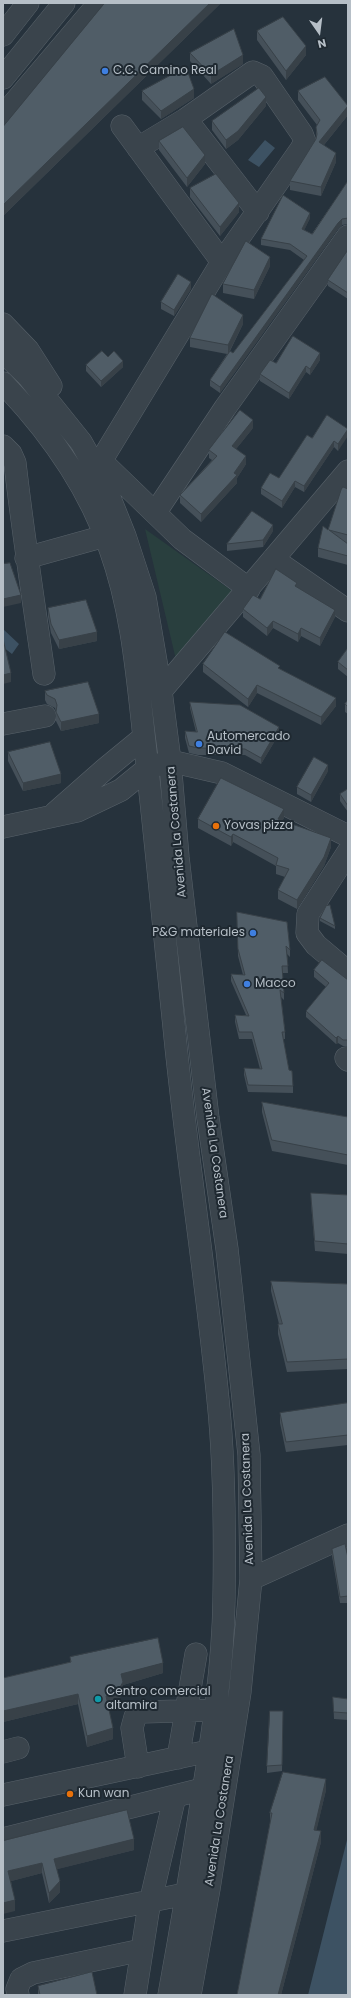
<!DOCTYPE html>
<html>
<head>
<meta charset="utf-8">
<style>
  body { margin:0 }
  #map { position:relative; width:351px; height:1998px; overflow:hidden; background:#26323c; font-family:Poppins,sans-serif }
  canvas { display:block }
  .frame { position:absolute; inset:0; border:4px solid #b6bfc7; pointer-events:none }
  .north { position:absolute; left:299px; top:12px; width:40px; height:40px; -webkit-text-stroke:3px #1f2931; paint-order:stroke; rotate:166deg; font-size:11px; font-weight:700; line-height:16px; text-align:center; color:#b6bfc7 }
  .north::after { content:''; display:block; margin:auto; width:14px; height:18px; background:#b6bfc7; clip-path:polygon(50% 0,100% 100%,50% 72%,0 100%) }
</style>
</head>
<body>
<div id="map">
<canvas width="351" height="1998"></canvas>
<div class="frame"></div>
<div class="north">N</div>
</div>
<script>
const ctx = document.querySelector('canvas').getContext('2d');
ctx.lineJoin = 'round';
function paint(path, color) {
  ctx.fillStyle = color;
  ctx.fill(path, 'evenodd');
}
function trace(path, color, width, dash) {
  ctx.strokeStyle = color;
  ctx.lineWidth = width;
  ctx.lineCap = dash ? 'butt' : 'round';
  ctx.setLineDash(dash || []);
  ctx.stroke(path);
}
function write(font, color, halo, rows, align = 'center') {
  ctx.font = font + ' Poppins,sans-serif';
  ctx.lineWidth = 4;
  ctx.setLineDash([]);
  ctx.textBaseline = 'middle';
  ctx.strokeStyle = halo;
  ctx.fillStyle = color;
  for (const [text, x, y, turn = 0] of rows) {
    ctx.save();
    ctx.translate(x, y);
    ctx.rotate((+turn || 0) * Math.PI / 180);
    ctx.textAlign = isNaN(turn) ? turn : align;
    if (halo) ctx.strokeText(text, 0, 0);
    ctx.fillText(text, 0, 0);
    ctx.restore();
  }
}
const green = new Path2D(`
  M 145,529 L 235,593 L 177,664 Z`);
const water = new Path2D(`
  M 265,140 L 275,148 L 259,167 L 248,160 Z
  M 3,629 L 19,644 L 12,654 L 3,647 Z
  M 348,1836 L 348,1995 L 308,1995 Z`);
const minor = new Path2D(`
  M 3,35 L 28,3
  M 3,78 L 64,3
  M 3,116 L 99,3
  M 122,126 L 222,262
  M 138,148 L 186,119
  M 3,324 L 28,350 L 51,386
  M 3,352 L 28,376 L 81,442 L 103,481 L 125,536 L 145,597 L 161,691 L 170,761 L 178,857 L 208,1118 L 227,1249 L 249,1455 L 251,1579 L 240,1692 L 209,1889 L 190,1995
  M 3,383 C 49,431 88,485 110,549 C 132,610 137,674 144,737 C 155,834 164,931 174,1027 C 186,1152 206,1275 218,1400 C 225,1465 225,1533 224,1599 C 223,1666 213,1732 202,1798 C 192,1864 181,1929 169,1995
  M 3,446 L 11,454 L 15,463 C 23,534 34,604 44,674
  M 98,458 L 182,539 L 249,589
  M 101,461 L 222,262 L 301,149 L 305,142 L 302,134 L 262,76 L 253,72 L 186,119 L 258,212
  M 155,513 L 225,408 L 348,236
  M 26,558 L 105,536
  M 273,559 L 348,611
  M 161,691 L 348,471
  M 3,724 L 45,716
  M 55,813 L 105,769 L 144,737
  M 3,827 L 77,811 L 121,790 L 148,768 L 170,761 L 222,773 L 348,836
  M 348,852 L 308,914 L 307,933 L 316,945 L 348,972
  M 346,1058 L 348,1060
  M 251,1579 L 348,1535
  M 3,1752 L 18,1748
  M 178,1758 L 196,1654
  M 138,1767 L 132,1728 L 135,1717 L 142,1712 L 216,1710
  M 3,1795 L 209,1751
  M 3,1839 L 203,1789
  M 3,1931 L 200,1891
  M 18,1995 L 17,1989 L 21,1979 L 33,1973 L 142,1950
  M 135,1995 L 148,1912 L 175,1796`);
const wall = new Path2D(`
  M 105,3 L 221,3 L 4,215 L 3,215 L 3,127 Z
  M 257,31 L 306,55 L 286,80 L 257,40 Z
  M 190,53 L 243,64 L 211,84 L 190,61 Z
  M 142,91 L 194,98 L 161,119 L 142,100 Z
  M 298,91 L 348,115 L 324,145 L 336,162 L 321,196 L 290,190 L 290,181 L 316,139 L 316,127 L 317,125 L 298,100 Z
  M 266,106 L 238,140 L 226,149 L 212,130 L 212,121 Z
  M 159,141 L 205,164 L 187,187 L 159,150 Z
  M 348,181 L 348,224 L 342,225 L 338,229 L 220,393 L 210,386 L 210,380 L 227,354 L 190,347 L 190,338 L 243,324 L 230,351 L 233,353 L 304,260 L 290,250 L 261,245 L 261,239 L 310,218 L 304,230 L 312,234 Z
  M 190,188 L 239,212 L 220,236 L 190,197 Z
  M 348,250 L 348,299 L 328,286 L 328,280 Z
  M 270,266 L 254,299 L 223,293 L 223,284 Z
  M 191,289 L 174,316 L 161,309 L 161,302 Z
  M 108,357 L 123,367 L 101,387 L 86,371 L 86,365 Z
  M 320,360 L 310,375 L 306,372 L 289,399 L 260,381 L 260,374 L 276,363 Z
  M 253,428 L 236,449 L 246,464 L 237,478 L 237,483 L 201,522 L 180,503 L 180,495 L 212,460 L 209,458 L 209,450 Z
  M 348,429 L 338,451 L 334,447 L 304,492 L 295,487 L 282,508 L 261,494 L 261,488 L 279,478 L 312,438 Z
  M 348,489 L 348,544 L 347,543 L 348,544 L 348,565 L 318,557 L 318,548 L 328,530 Z
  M 273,531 L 263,547 L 227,551 L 227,544 Z
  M 297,587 L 335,617 L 320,646 L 301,636 L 298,642 L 273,628 L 267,636 L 243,617 L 243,609 L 260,599 Z
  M 48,608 L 97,641 L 59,649 L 51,633 L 48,617 Z
  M 348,648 L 348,677 L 338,669 L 338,662 Z
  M 203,664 L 280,669 L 336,706 L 321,725 L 257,693 L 248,707 L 203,672 Z
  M 45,691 L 99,723 L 61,731 L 56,721 L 56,712 L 55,708 L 47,704 L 45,700 Z
  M 348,700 L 348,714 L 345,712 L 345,704 Z
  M 190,702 L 279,734 L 261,764 L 245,755 L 198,755 L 189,753 L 185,738 L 185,731 L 196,732 L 190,708 Z
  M 8,752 L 61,783 L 23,791 L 8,761 Z
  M 328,771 L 311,802 L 297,794 L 297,787 Z
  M 348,789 L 348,812 L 340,801 L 340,794 Z
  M 284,818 L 282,821 L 331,847 L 324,866 L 297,909 L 278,899 L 278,890 L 285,877 L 276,874 L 276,866 L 233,842 L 231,846 L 198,828 L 198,819 Z
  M 237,912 L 287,922 L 290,950 L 290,957 L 287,954 L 288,973 L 282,973 L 284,993 L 284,1000 L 281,997 L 285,1032 L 285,1039 L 283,1039 L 289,1070 L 293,1086 L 293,1093 L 248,1092 L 244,1075 L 244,1068 L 260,1069 L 252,1039 L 239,1039 L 235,1022 L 235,1015 L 246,1015 L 231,981 L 231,974 L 243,975 L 238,956 Z
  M 320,918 L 335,926 L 335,929 L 320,921 Z
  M 314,970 L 348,980 L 348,1046 L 343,1046 L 338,1043 L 336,1044 L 306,1017 L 306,1011 L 326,987 L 314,977 Z
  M 262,1102 L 348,1117 L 348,1165 L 272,1151 L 262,1112 Z
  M 311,1193 L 348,1195 L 348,1254 L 315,1251 L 311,1203 Z
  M 271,1281 L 348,1284 L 348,1369 L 287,1372 L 278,1334 L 278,1324 L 279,1324 L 271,1291 Z
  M 348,1403 L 348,1445 L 286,1452 L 280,1423 L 280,1413 Z
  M 332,1549 L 348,1558 L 348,1603 L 340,1603 L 332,1556 Z
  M 70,1657 L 163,1673 L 123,1685 L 123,1693 L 116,1704 L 108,1706 L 113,1739 L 87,1747 L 78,1704 L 3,1722 L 3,1678 L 70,1662 Z
  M 333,1697 L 348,1699 L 348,1720 L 334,1719 Z
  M 283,1711 L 282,1771 L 267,1773 L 267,1766 Z
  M 326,1790 L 316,1831 L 321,1842 L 281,1995 L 237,1995 L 270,1823 L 270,1813 Z
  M 3,1841 L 134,1850 L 57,1869 L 60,1892 L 49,1903 L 42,1873 L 11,1881 L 15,1911 Z
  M 38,1986 L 97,1995 L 38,1995 Z`);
const shadedWall = new Path2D(`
  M 210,3 L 221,3 L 4,215 L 4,204 Z
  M 306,46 L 306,55 L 286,80 L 286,71 Z
  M 243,55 L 243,64 L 211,84 L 211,75 Z
  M 194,89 L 194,98 L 161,119 L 161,111 Z
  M 266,97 L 266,106 L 238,140 L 226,149 L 226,140 Z
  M 348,106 L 348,115 L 319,151 L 319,142 Z
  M 336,153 L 336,162 L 321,196 L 321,187 Z
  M 205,155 L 205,164 L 187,187 L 187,178 Z
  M 239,203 L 239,212 L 220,236 L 220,227 Z
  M 310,213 L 310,218 L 302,235 L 302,229 Z
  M 342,219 L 342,225 L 338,229 L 220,393 L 220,387 L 338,223 Z
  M 270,257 L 270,266 L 254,299 L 254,290 Z
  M 191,282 L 191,289 L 174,316 L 174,310 Z
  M 243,315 L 243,324 L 228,354 L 228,345 Z
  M 320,353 L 320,360 L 310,375 L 310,369 Z
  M 123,361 L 123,367 L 101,387 L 101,381 Z
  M 306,366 L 306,372 L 289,399 L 289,393 Z
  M 253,420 L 253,428 L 232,454 L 232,446 Z
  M 348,429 L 348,436 L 338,451 L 338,444 Z
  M 334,441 L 334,447 L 304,492 L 304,486 Z
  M 246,456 L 246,464 L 237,478 L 237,483 L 201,522 L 201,514 L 234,473 Z
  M 295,481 L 295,487 L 282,508 L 282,501 Z
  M 273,525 L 273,531 L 263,547 L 263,540 Z
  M 21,595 L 21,603 L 3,607 L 3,599 Z
  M 335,610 L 335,617 L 320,646 L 320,638 Z
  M 273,621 L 273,628 L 267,636 L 267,628 Z
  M 301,628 L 301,636 L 298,642 L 298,634 Z
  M 97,632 L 97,641 L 59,649 L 59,640 Z
  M 11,673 L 11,682 L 3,684 L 3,675 Z
  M 257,685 L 257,693 L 248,707 L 248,699 Z
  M 336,698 L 336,706 L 321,725 L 321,717 Z
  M 99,714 L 99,723 L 61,731 L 61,722 Z
  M 279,727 L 279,734 L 261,764 L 261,758 Z
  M 328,765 L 328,771 L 311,802 L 311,795 Z
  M 61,774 L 61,783 L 23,791 L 23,783 Z
  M 284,809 L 284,818 L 278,828 L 278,819 Z
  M 233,834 L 233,842 L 231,846 L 231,837 Z
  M 331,838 L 331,847 L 324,866 L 297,909 L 297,900 Z
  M 338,1036 L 338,1043 L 336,1044 L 336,1038 Z
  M 163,1663 L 163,1673 L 123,1685 L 123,1693 L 116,1704 L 106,1707 L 106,1696 L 121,1674 Z
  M 78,1694 L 78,1704 L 3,1722 L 3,1711 Z
  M 113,1728 L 113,1739 L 87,1747 L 87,1736 Z
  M 326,1779 L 326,1790 L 314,1841 L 314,1830 Z
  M 321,1831 L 321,1842 L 281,1995 L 278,1995 Z
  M 134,1839 L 134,1850 L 54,1870 L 54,1859 Z
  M 42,1863 L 42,1873 L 8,1882 L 8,1871 Z
  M 60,1881 L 60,1892 L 49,1903 L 49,1893 Z
  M 15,1900 L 15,1911 L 3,1914 L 3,1903 Z`);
const building = new Path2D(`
  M 105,3 L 210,3 L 4,204 L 3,204 L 3,127 Z
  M 283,17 L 306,46 L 286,71 L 257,31 Z
  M 234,29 L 243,55 L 211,75 L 190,53 Z
  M 186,67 L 194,89 L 161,111 L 142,91 Z
  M 325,77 L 348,106 L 319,142 L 336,153 L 321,187 L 290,181 L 316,139 L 317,134 L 316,127 L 320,120 L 298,91 Z
  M 259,88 L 266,97 L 238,131 L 226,140 L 212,121 Z
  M 183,127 L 205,155 L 187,178 L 159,141 Z
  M 216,174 L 239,203 L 220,227 L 190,188 Z
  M 348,181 L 348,218 L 342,219 L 338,223 L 220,387 L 210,380 L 230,351 L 233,353 L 307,256 L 290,244 L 261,239 L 283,195 L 310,213 L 302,229 L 312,234 Z
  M 246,241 L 270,257 L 254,290 L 223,284 Z
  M 348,250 L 348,293 L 328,280 Z
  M 178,274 L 191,282 L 174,310 L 161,302 Z
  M 212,294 L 243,315 L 228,345 L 190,338 Z
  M 293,336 L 320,353 L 310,369 L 306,366 L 289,393 L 260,374 L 270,360 L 276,363 Z
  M 102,351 L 108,357 L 114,351 L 123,361 L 101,381 L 86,365 Z
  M 240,410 L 253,420 L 232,446 L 246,456 L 234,473 L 237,475 L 201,514 L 180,495 L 217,456 L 209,450 Z
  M 327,415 L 348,429 L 338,444 L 334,441 L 304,486 L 295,481 L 282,501 L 261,488 L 270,473 L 279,478 L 307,435 L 312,438 Z
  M 343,487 L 348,489 L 348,535 L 329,530 L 348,544 L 348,556 L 318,548 L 323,526 L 328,530 L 341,490 Z
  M 252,511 L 273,525 L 263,540 L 227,544 Z
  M 10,563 L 21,595 L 3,599 L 3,564 Z
  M 276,569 L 297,583 L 295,586 L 335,610 L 320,638 L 301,628 L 298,634 L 273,621 L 267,628 L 243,609 L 253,595 L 260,599 Z
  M 86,600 L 97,632 L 59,640 L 51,624 L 48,608 Z
  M 225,632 L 280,666 L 278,668 L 336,698 L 321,717 L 257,685 L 248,699 L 203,664 Z
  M 3,639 L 11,673 L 3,675 Z
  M 348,648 L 348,670 L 338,662 Z
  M 88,682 L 99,714 L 61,722 L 56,712 L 57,705 L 55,699 L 47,695 L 45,691 Z
  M 348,700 L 348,707 L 345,704 Z
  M 190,702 L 240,705 L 279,727 L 261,758 L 245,749 L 198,748 L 189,746 L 185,731 L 197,732 Z
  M 50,742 L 61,774 L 23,783 L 8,752 Z
  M 314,757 L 328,765 L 311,795 L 297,787 Z
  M 221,778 L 284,809 L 278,819 L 331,838 L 324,857 L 297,900 L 278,890 L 289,869 L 276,865 L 278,858 L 233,834 L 231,837 L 198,819 Z
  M 348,789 L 348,806 L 340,794 Z
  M 330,905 L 335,926 L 320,918 L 326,906 Z
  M 237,912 L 287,922 L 290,950 L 286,946 L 288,966 L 282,966 L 284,993 L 280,990 L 285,1032 L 282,1032 L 289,1070 L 292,1071 L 293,1086 L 248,1085 L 244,1068 L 262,1069 L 252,1032 L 239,1032 L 235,1015 L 249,1016 L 231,974 L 245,975 L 238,949 Z
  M 322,960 L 348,980 L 348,1040 L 343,1040 L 338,1036 L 336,1038 L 306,1011 L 329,983 L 314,970 Z
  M 262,1102 L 348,1117 L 348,1155 L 272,1140 Z
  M 311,1193 L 348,1195 L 348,1244 L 315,1241 Z
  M 271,1281 L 348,1284 L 348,1359 L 287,1362 L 278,1324 L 282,1324 Z
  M 348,1403 L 348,1435 L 286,1442 L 280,1413 Z
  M 345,1544 L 348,1558 L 348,1596 L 340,1597 L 332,1549 Z
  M 158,1638 L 163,1663 L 121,1674 L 123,1682 L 116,1694 L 106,1696 L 113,1728 L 87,1736 L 78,1694 L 3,1711 L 3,1678 L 71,1662 L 70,1657 Z
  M 333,1697 L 348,1699 L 348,1713 L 334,1712 Z
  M 270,1711 L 283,1711 L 282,1765 L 267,1766 Z
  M 283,1772 L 326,1779 L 314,1830 L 321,1831 L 278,1995 L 237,1995 L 272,1813 L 270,1813 Z
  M 127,1810 L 134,1839 L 54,1859 L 60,1881 L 49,1893 L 42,1863 L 8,1871 L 15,1900 L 3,1903 L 3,1841 Z
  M 92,1972 L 97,1995 L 40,1995 L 38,1986 Z`);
const markers = [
  [105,71,4,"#3f7fe0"],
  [199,744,4,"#3f7fe0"],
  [216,826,4,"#e8710a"],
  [253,933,4,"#3f7fe0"],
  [247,984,4,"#3f7fe0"],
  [98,1699,4,"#0f9aa8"],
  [70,1794,4,"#e8710a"]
];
const poiNames = [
  ["C.C. Camino Real",113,71],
  ["Automercado",207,737],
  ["David",207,751],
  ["Yovas pizza",224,826],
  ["P&G materiales",245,933,"right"],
  ["Macco",255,984],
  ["Centro comercial",106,1692],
  ["altamira",106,1706],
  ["Kun wan",78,1794]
];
const streetNames = [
  ["Avenida La Costanera",177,832,-95],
  ["Avenida La Costanera",214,1153,82],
  ["Avenida La Costanera",248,1499,-92],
  ["Avenida La Costanera",220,1821,-81]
];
paint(green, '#293f3e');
paint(water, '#3d5263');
trace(minor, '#58626a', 23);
trace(minor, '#3a444c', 22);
paint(wall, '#455059');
paint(shadedWall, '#384148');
paint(building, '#505d67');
trace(building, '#384148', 1);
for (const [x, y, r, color] of markers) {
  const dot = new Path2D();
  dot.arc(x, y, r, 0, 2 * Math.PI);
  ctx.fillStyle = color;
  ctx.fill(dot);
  trace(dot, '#1f2931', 1.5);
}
write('12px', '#b6bfc7', '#1f2931', poiNames, 'left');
write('12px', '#b6bfc7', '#1f2931', streetNames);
</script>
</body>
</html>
